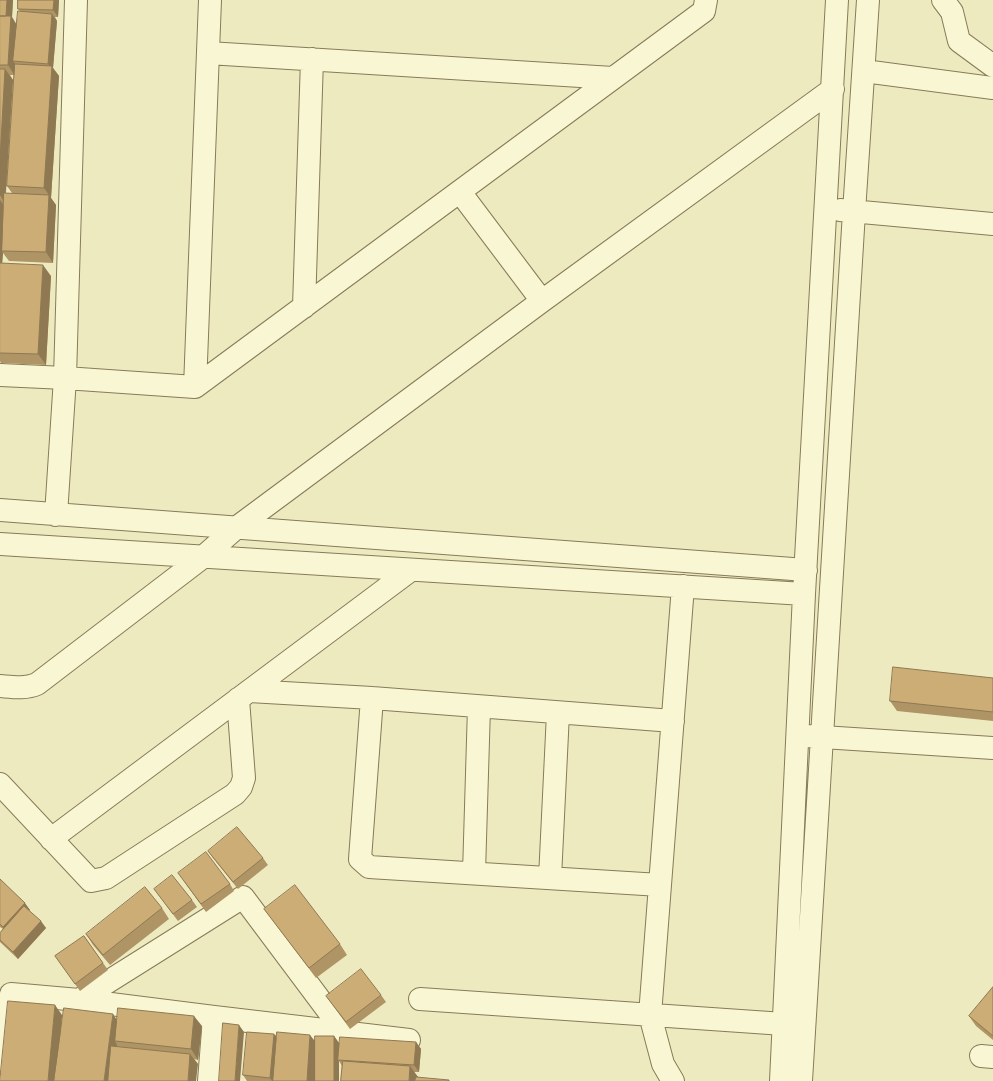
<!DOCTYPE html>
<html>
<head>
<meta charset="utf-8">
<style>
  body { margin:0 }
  canvas { display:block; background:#eeeac0 }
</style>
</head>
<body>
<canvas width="993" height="1081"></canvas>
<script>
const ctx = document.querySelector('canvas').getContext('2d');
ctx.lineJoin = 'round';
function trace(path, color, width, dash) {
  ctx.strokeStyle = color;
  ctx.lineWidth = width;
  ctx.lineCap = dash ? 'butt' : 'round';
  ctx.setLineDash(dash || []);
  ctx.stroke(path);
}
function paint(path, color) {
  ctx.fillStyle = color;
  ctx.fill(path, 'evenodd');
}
const minor = new Path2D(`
  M 943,0 L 952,12 L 959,41 L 993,66
  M 208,53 L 613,78
  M 864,71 L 993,88
  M 460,192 L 542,301
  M 840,210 L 993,224
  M 304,307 L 312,59
  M 0,375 L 65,378 L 195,387 L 704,11 L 706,0
  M 195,387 L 210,0
  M 0,510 L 806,570
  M 56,515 L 65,378 L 76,0
  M 0,544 L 804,594
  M 0,686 C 13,687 25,689 37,684 L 203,557 L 236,528 L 542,301 L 833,89
  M 249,691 L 372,698 L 673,721
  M 372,698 L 360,859 L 369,867 L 660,885
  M 807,736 L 993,748
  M 0,784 L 91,881 L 106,878 L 235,794 L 241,787 L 244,778 L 238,699
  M 51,839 L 411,570
  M 474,873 L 479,707
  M 550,878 L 558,713
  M 420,999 L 784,1024
  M 79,1000 L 243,897 L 344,1032
  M 981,1056 L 993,1057
  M 0,1063 L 11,994 L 79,1000 L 214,1017 L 409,1040
  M 209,1081 L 214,1017
  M 673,1081 L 663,1064 L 650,1015 L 683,586
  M 781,1081 L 804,594 L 837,0
  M 801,1081 L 854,212 L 868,0`);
const wall = new Path2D(`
  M 0,0 L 13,0 L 12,17 L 16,24 L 20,11 L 18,9 L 18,0 L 59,0 L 58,17 L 55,17 L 57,21 L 53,68 L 59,76 L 51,198 L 56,205 L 53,263 L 9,261 L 3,253 L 2,263 L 51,276 L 46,365 L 1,363 L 0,361 ZM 10,75 L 14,75 L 7,186 L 12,193 L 6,193 L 13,80 Z
  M 993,678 L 993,721 L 897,711 L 890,701 Z
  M 208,851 L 263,858 L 268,865 L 238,889 L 213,858 Z
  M 0,879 L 30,910 L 29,911 L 46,928 L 18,959 L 0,942 L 0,933 L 3,929 L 0,927 Z
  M 183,880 L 230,884 L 234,891 L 206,912 Z
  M 154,889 L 192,900 L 197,907 L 178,921 Z
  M 162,908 L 169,919 L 110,965 L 93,945 L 86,934 Z
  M 264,909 L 340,944 L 347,955 L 316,978 Z
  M 84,936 L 108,970 L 80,991 L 55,956 Z
  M 993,987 L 993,1040 L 976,1026 L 969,1016 Z
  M 381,995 L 386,1002 L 350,1029 L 326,996 Z
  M 62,1015 L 61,1034 L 117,1020 L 202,1026 L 198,1060 L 194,1059 L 198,1064 L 0,1081 Z
  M 274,1034 L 277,1038 L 315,1041 L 334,1036 L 339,1043 L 416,1042 L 421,1049 L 419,1072 L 414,1072 L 418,1077 L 341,1081 L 342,1066 L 339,1061 L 339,1081 L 247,1081 L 243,1075 Z`);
const shadedWall = new Path2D(`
  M 7,0 L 13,0 L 12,17 L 18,27 L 13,61 L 16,65 L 15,76 L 8,65 L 6,16 Z
  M 54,0 L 59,0 L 58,17 L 53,10 Z
  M 52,14 L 57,21 L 53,68 L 59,76 L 51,198 L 44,188 L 51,69 L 48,64 Z
  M 5,69 L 13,80 L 5,203 L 0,195 L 0,160 Z
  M 49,195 L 56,205 L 53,263 L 46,252 Z
  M 0,200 L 5,207 L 2,251 L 3,253 L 2,265 L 0,262 Z
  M 43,265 L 51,276 L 46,365 L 38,354 Z
  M 25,903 L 30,910 L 8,934 L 3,927 Z
  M 41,921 L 46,928 L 18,959 L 13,952 Z
  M 55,1005 L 62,1015 L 56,1081 L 48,1081 Z
  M 113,1014 L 120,1025 L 115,1041 L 117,1045 L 113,1081 L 104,1081 Z
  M 194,1016 L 202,1026 L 198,1060 L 191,1049 Z
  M 239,1025 L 244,1032 L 240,1081 L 235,1081 Z
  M 274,1034 L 279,1041 L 275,1081 L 272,1081 L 270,1078 Z
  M 310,1035 L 318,1045 L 315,1081 L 307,1081 Z
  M 334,1036 L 339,1043 L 338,1060 L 339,1061 L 339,1081 L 334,1081 Z
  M 416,1042 L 421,1049 L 419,1072 L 414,1065 Z
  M 190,1054 L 198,1064 L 196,1081 L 188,1081 Z
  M 410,1066 L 418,1077 L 417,1081 L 409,1081 Z`);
const building = new Path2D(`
  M 0,0 L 7,0 L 6,16 L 0,16 Z
  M 18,0 L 54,0 L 53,10 L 18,9 Z
  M 18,11 L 52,14 L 48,64 L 13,61 Z
  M 0,16 L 11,16 L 8,65 L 0,65 Z
  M 15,64 L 52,66 L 44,188 L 7,186 Z
  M 0,69 L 5,69 L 0,160 Z
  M 4,193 L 49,195 L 46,252 L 2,251 Z
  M 0,263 L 43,265 L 38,354 L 0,353 Z
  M 893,667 L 993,678 L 993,712 L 890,701 Z
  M 237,827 L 263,858 L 233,882 L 208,851 Z
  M 206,852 L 230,884 L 201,904 L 178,873 Z
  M 172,875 L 192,900 L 173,914 L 154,889 Z
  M 0,879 L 25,903 L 3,927 L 0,924 Z
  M 295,885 L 340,944 L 309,968 L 264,909 Z
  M 145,887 L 162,908 L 103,955 L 86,934 Z
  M 24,906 L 41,921 L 13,952 L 0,940 L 0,933 Z
  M 84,936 L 103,963 L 75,984 L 55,956 Z
  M 361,969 L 381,995 L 346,1022 L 326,996 Z
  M 993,987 L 993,1036 L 969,1016 Z
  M 8,1001 L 55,1005 L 48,1081 L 0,1081 Z
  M 64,1008 L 113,1014 L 104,1081 L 54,1081 Z
  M 118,1008 L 194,1016 L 191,1049 L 115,1041 Z
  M 223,1023 L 239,1025 L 235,1081 L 219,1081 Z
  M 247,1032 L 274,1034 L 270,1078 L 243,1075 Z
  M 277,1032 L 310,1035 L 307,1081 L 273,1081 Z
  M 315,1036 L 334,1036 L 334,1081 L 315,1081 Z
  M 340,1037 L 416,1042 L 414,1065 L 338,1060 Z
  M 111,1046 L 190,1054 L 188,1081 L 108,1081 Z
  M 343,1061 L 410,1066 L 409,1081 L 341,1081 Z
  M 416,1077 L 449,1080 L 449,1081 L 415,1081 Z`);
trace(minor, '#877b58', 24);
trace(minor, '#f9f6d3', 22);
paint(wall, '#af9565');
paint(shadedWall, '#8f7953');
paint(building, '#ccad76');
trace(building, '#8f7953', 1);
</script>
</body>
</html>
